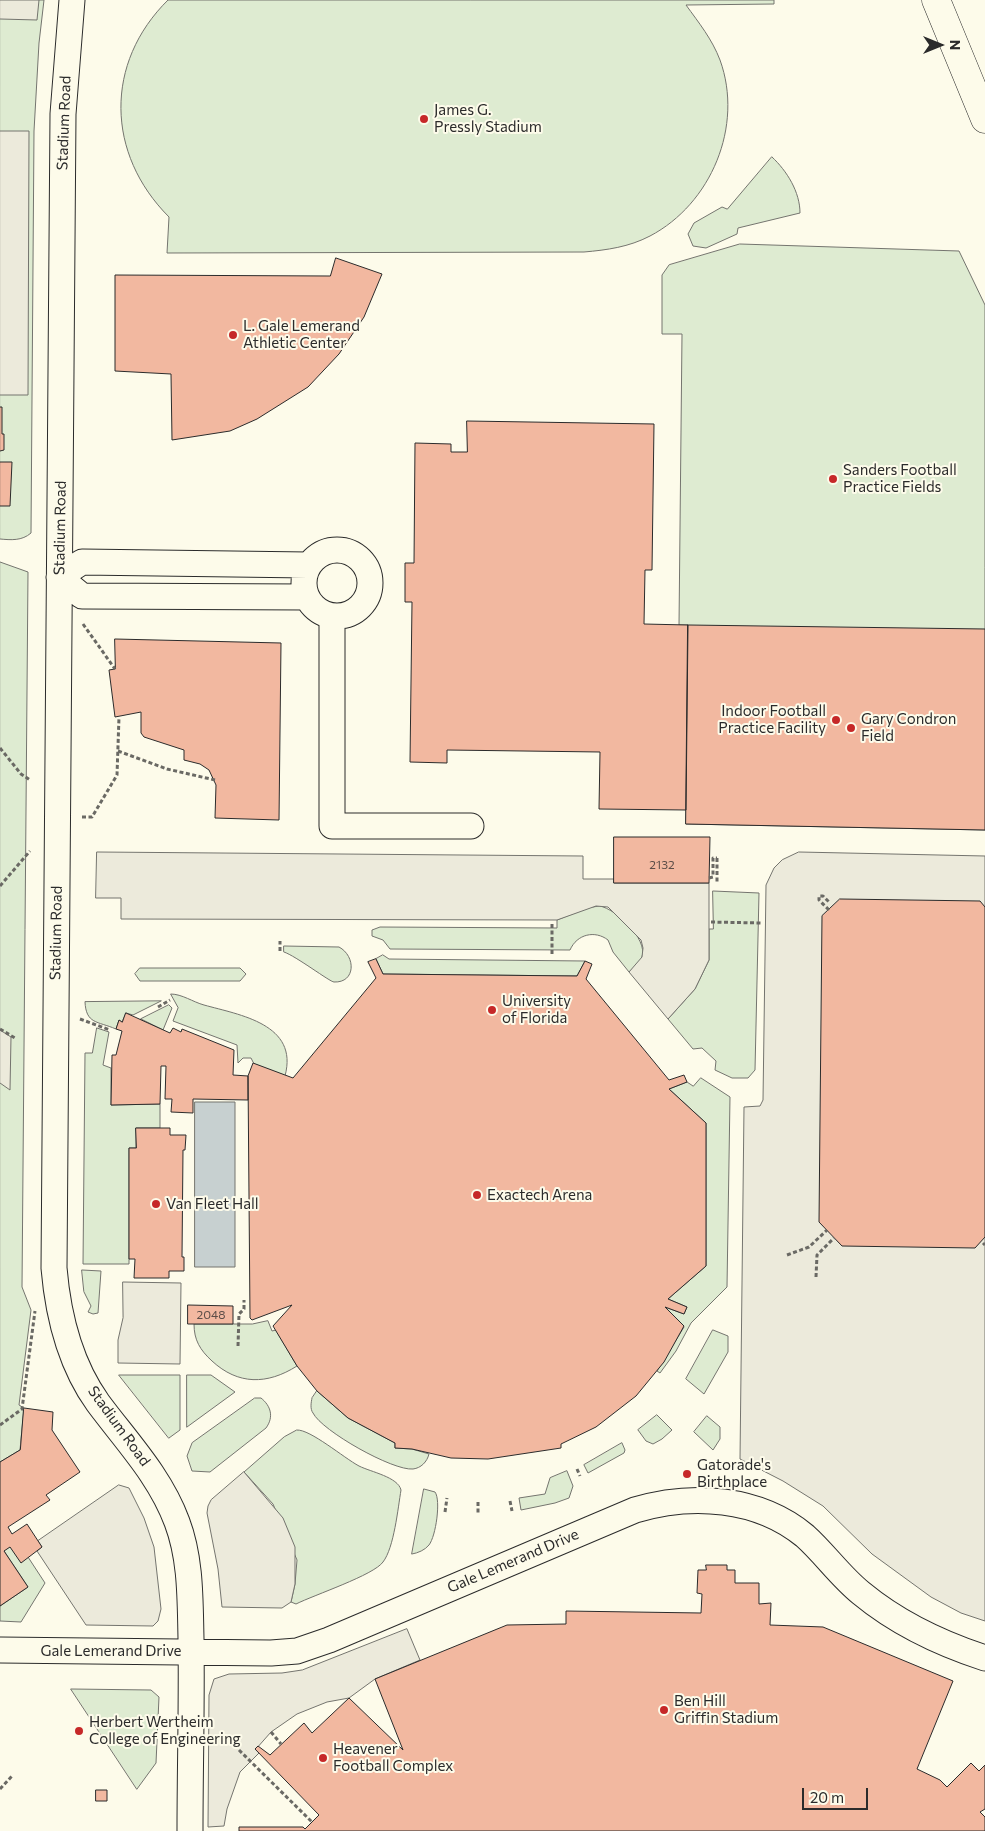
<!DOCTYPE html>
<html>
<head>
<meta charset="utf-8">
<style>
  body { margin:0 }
  #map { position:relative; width:985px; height:1831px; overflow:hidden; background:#fdfbea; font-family:Commissioner,sans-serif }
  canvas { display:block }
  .north { position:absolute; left:915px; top:20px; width:50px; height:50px; -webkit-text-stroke:4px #fdfbea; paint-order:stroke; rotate:90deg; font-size:14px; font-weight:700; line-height:20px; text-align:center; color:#2b2b2b }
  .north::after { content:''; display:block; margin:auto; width:18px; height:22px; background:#2b2b2b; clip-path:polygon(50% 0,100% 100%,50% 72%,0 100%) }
  .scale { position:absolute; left:802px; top:1788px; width:66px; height:22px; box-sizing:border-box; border:2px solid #2b2b2b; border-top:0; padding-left:6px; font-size:15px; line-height:18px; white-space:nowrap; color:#2b2b2b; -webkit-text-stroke:4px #fdfbea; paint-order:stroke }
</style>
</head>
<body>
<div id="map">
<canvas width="985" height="1831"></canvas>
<div class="north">N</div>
<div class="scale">20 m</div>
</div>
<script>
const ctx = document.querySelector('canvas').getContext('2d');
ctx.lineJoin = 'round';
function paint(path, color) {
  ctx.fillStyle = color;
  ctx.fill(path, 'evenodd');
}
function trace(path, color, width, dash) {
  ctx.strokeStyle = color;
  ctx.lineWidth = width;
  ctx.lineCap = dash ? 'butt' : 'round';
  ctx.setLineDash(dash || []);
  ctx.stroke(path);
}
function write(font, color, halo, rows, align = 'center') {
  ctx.font = font + ' Commissioner,sans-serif';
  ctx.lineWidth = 4;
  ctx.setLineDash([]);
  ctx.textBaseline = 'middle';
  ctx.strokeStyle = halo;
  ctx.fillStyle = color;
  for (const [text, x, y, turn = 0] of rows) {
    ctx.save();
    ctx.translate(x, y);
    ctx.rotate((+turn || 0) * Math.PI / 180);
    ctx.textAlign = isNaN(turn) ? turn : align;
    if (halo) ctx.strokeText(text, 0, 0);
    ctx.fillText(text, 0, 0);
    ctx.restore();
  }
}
const green = new Path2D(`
  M 0,0 L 44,0 L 39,43 L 34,131 L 31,533 C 22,541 11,540 0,539 Z
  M 168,0 L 774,0 L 774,4 L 686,5 C 699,23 712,39 720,60 C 744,126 711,204 650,236 C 629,247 607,250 584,252 L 167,253 L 169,217 C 106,154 104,63 168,0 Z
  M 772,157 C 787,171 800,192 800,213 L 738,228 L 737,234 L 706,248 L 693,246 L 688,234 L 694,223 L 722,207 L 727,209 Z
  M 740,244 L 959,251 L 985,305 L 985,830 L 686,824 L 688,625 L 679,625 L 682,334 L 662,334 L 662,275 L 669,265 Z
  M 0,562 L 28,572 L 22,1287 L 31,1310 L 19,1405 L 24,1408 L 20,1450 L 0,1462 Z
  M 713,891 L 759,893 L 755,1070 L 748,1078 L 732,1078 L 715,1070 L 716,1061 L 702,1048 L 693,1049 L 668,1019 L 695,989 L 709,960 L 709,929 L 713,929 Z
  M 600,906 C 616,909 648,939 642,957 C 640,963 633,968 629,972 L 613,952 L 608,940 C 595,930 577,934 570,950 L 390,949 L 383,940 L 372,936 L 372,930 L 380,927 L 557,928 L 557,920 L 587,908 Z
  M 284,946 L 339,947 C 356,956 356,983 334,982 C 330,982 296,956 284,952 Z
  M 383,955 L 389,959 L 585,961 L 577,976 L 383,974 L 376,959 Z
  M 140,968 L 240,968 L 246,974 L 240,981 L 140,981 L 135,974 Z
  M 171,994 C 182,994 193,1002 204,1005 C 240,1015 299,1024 285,1076 L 254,1064 L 251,1058 L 243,1058 L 238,1063 L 237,1045 L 173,1021 L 178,1008 Z
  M 161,1001 L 133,1015 L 126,1013 L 122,1022 L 119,1020 L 116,1029 C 97,1021 86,1024 85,1002 Z
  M 169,1005 L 172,1008 L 163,1030 L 141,1019 Z
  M 97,1028 L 109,1032 L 103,1065 L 111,1068 L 111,1105 L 160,1104 L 160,1128 L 136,1128 L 136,1148 L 129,1148 L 129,1264 L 83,1264 L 85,1053 L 92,1053 Z
  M 701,1078 L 730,1097 L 727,1287 L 691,1323 L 676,1351 L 660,1373 L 657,1371 L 684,1327 L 665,1307 L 684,1314 L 687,1307 L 668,1299 L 706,1266 L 706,1123 L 669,1089 L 687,1082 L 693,1086 Z
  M 82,1270 L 101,1271 L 98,1313 L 93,1314 L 88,1312 L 91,1306 L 84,1292 Z
  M 268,1321 L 272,1331 L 276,1330 L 297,1366 C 267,1385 238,1385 212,1361 C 200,1350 194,1340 194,1324 L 252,1324 Z
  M 713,1330 L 728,1336 L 728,1352 L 704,1394 L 686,1379 Z
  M 119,1375 L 180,1375 L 180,1430 L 169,1438 Z
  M 187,1375 L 211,1375 L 235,1392 L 187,1427 Z
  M 317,1391 L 348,1418 L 395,1443 L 395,1448 L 412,1449 L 429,1454 C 427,1462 421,1468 413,1469 C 393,1471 322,1431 313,1413 C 310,1409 311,1403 312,1398 Z
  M 255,1398 L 261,1398 C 271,1406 274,1417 266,1428 L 210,1472 L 192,1471 L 187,1456 L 192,1443 Z
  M 657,1415 L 672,1430 L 662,1439 L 653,1444 L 646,1441 L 638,1430 Z
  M 707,1416 L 720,1427 L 720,1439 L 713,1450 L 694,1432 Z
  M 297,1430 C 310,1429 344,1458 359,1466 C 371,1472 398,1477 401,1490 C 398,1508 394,1548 383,1562 C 374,1575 314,1595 296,1604 L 291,1602 L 295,1584 L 297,1560 L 273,1504 L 244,1472 L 284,1437 Z
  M 622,1443 L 625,1450 L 624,1453 L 588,1473 L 584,1465 Z
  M 567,1471 L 573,1486 L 569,1498 L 555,1503 L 521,1510 L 519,1498 L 545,1494 L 550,1478 Z
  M 424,1489 L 435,1492 C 441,1500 436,1536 429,1545 C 425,1550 418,1553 412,1554 Z
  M 10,1547 L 28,1557 L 45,1583 L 21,1622 L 0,1621 L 0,1606 L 28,1587 L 4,1551 Z
  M 71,1689 L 151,1690 L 159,1697 L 156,1763 L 137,1789 Z`);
const parking = new Path2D(`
  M 0,0 L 39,0 L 37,20 L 0,19 Z
  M 0,131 L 29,131 L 28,395 L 0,395 Z
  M 97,852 L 583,856 L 583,879 L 614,879 L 614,883 L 709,883 L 709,960 L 695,989 L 668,1019 L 629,972 L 642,957 L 643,948 L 641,940 L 608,907 L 596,906 L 557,920 L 121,919 L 121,898 L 96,898 Z
  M 799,852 L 985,856 L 985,1621 L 961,1613 L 931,1597 L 872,1554 L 823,1506 L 783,1481 L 740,1459 L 744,1107 L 760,1106 L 763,1100 L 766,885 L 774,868 L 782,860 Z
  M 0,1030 L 11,1037 L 10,1090 L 0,1083 Z
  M 123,1282 L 181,1283 L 180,1364 L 118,1363 L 118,1340 L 123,1318 Z
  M 244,1472 L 283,1518 L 295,1547 L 295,1584 L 291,1602 L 282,1608 L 222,1607 L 218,1569 L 207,1513 L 208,1506 L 211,1500 Z
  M 119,1485 L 129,1488 L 144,1518 L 154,1547 L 161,1609 L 158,1621 L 153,1626 L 86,1625 L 37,1551 L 42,1547 L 38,1541 Z
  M 407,1629 L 420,1660 L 375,1679 L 349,1698 L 327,1702 L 297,1714 L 271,1732 L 256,1749 L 259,1753 L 240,1772 L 227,1809 L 224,1826 L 208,1827 L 209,1695 L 214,1679 L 229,1674 L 282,1673 L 302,1670 Z`);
const water = new Path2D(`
  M 195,1102 L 235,1102 L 235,1267 L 195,1267 Z`);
const building = new Path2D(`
  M 336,258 L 382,274 L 364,317 L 339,354 L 308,387 L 257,419 L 230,431 L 172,440 L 171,374 L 115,371 L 115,275 L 330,276 Z
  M 0,407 L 2,407 L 2,434 L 4,434 L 4,450 L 0,451 Z
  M 467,421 L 654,424 L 652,570 L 645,570 L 644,624 L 688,625 L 686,810 L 599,809 L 600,752 L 447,750 L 447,763 L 410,762 L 412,602 L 405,602 L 405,563 L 414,563 L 415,443 L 451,444 L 451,452 L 467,452 Z
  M 0,462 L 12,462 L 10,506 L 0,506 Z
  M 688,625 L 985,629 L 985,830 L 686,824 Z
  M 115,639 L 281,643 L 279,820 L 215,818 L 216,785 L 209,770 L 200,764 L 184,760 L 184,750 L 144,737 L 141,733 L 141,712 L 115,717 L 109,670 L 115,669 Z
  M 614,837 L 710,837 L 709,883 L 614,883 Z
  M 840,899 L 980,901 L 985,907 L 985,1237 L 975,1248 L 842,1246 L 819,1222 L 822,916 Z
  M 376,959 L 383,974 L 577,976 L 585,961 L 592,964 L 586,979 L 669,1080 L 684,1075 L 687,1082 L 669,1089 L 706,1123 L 706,1266 L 668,1299 L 687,1307 L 684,1314 L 665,1307 L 684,1326 L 664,1362 L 636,1396 L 596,1427 L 561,1444 L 561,1448 L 488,1459 L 451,1458 L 412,1449 L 395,1448 L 395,1443 L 348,1418 L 317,1391 L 297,1366 L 273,1326 L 292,1305 L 252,1320 L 250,1318 L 248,1076 L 253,1063 L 293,1078 L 376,978 L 368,962 Z
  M 126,1013 L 170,1033 L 173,1028 L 181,1032 L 182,1029 L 234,1050 L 233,1075 L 248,1076 L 248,1100 L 193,1099 L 193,1113 L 171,1112 L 172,1099 L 165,1099 L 166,1066 L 161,1066 L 160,1104 L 111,1105 L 112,1055 L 116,1055 L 122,1031 L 116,1029 L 119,1020 L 122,1022 Z
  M 136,1128 L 170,1128 L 170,1135 L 186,1135 L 185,1150 L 183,1150 L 182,1257 L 184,1257 L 184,1271 L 169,1271 L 169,1278 L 134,1278 L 135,1259 L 129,1259 L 129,1148 L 136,1148 Z
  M 188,1305 L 233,1306 L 233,1324 L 188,1324 Z
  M 24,1408 L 53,1412 L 52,1430 L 80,1472 L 46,1495 L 50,1500 L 8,1527 L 12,1534 L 27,1524 L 42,1547 L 21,1563 L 10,1547 L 4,1551 L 28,1587 L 0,1606 L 0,1462 L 20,1450 Z
  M 706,1565 L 727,1565 L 727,1570 L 735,1570 L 735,1583 L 759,1583 L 759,1604 L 771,1603 L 770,1625 L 823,1627 L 953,1681 L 917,1769 L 940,1780 L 947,1787 L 971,1763 L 979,1771 L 985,1765 L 985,1809 L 980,1812 L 985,1817 L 985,1831 L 239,1831 L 239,1827 L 303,1827 L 305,1829 L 319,1815 L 255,1749 L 258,1746 L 270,1755 L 304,1723 L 312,1733 L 349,1698 L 403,1750 L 375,1679 L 507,1625 L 566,1624 L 566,1611 L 701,1613 L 702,1594 L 697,1593 L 698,1570 L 706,1570 Z
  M 96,1790 L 107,1790 L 107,1801 L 96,1801 Z`);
const path = new Path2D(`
  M 83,624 L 115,669
  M 0,748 L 21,774 L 30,780
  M 118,751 L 167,769 L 215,780
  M 82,817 L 92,817 L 117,775 L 119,717
  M 717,858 L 717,882
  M 709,878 L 713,877 L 713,858 L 717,858
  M 0,886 L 30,851
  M 829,910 L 819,900 L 819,896 L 823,896 L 830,903
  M 711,922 L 761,923
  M 280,951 L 280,941
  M 552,954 L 552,924
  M 158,1007 L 170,1000
  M 80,1019 L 110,1030
  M 0,1029 L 15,1038
  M 983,1243 L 985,1245
  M 787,1255 L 809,1247 L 827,1230
  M 816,1277 L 817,1255 L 834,1238
  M 238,1346 L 239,1314 L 244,1309 L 244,1300
  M 0,1425 L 22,1409 L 35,1311
  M 577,1469 L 580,1476
  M 510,1501 L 512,1511
  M 478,1502 L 478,1514
  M 445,1512 L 447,1498
  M 271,1732 L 281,1744
  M 239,1750 L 312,1822
  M 0,1789 L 12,1776`);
const minor = new Path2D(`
  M 72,0 L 63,114 L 54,1268 C 58,1315 70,1364 98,1403 C 127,1442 160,1476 177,1522 C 191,1559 190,1599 191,1638 C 192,1702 190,1767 190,1831
  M304 583a33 33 0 1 1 66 0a33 33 0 1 1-66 0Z
  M 306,597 L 82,596 L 59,577 L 82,562 L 308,565
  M 332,616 L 332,826 L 471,826
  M 0,1650 L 271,1653 L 297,1651 L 329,1640 L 635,1510 C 691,1493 758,1497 805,1536 C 825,1554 840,1576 861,1593 C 896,1622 942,1644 985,1658`);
const major = new Path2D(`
  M 936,0 L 985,119`);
const markers = [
  [424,119,5,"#c62828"],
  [233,335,5,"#c62828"],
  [833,479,5,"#c62828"],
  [836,720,5,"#c62828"],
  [851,728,5,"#c62828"],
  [492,1010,5,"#c62828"],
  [477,1195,5,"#c62828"],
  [156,1204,5,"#c62828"],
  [687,1474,5,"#c62828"],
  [664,1710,5,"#c62828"],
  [79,1731,5,"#c62828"],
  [323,1758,5,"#c62828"]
];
const numberNames = [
  ["2132",662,865],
  ["2048",211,1315]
];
const poiNames = [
  ["James G.",434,110],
  ["Pressly Stadium",434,127],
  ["L. Gale Lemerand",243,326],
  ["Athletic Center",243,343],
  ["Sanders Football",843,470],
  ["Practice Fields",843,487],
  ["Indoor Football",826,711,"right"],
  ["Practice Facility",826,728,"right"],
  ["Gary Condron",861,719],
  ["Field",861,736],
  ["University",502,1001],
  ["of Florida",502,1018],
  ["Exactech Arena",487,1195],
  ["Van Fleet Hall",166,1204],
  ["Gatorade's",697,1465],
  ["Birthplace",697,1482],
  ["Ben Hill",674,1701],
  ["Griffin Stadium",674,1718],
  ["Herbert Wertheim",89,1722],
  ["College of Engineering",89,1739],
  ["Heavener",333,1749],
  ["Football Complex",333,1766]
];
const streetNames = [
  ["Stadium Road",64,123,-88],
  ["Stadium Road",60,528,-89],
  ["Stadium Road",56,933,-89],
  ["Stadium Road",119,1426,54],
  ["Gale Lemerand Drive",513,1561,-23],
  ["Gale Lemerand Drive",111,1651]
];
paint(green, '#deebd1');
trace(green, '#74746e', 1);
paint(parking, '#eceadb');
trace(parking, '#74746e', 1);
paint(water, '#c7d0d0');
trace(water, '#74746e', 1);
paint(building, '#f2b8a0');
trace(building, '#2b2b2b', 1);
trace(minor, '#2b2b2b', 27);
trace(major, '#2b2b2b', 29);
trace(path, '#6a6964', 3, [4, 2.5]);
trace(minor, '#fdfbea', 25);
trace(major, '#fdfbea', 28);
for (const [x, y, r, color] of markers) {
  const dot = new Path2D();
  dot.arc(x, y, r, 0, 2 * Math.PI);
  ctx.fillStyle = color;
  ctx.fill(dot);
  trace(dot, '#fdfbea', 2);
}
write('12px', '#5d4e48', null, numberNames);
write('15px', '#2b2b2b', '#fdfbea', poiNames, 'left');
write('15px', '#2b2b2b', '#fdfbea', streetNames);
</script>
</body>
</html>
